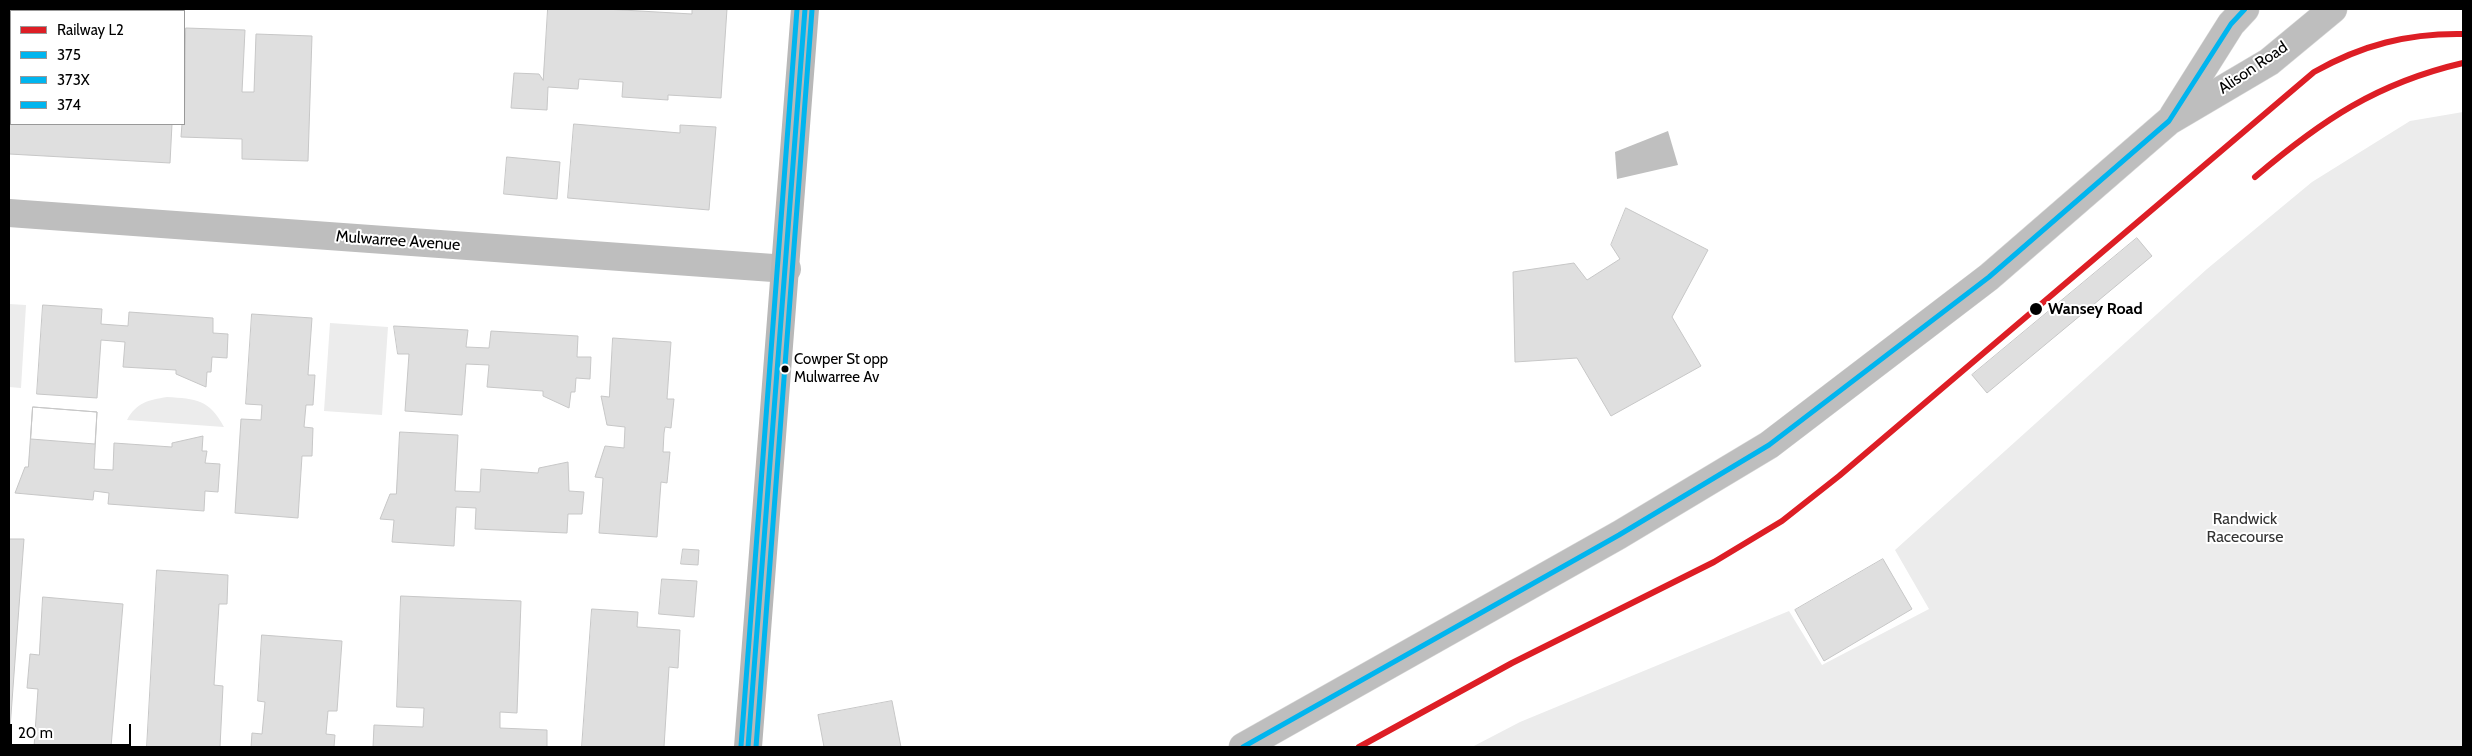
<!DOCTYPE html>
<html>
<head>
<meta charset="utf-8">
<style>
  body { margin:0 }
  #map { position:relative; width:2472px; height:756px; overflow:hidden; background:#fff; font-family:Cabin,sans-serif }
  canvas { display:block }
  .frame { position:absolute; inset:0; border:10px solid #000; pointer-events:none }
  .legend { position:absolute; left:10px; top:10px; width:175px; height:115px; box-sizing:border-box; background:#fff; border:1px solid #999; margin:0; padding:6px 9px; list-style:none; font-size:15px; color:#000 }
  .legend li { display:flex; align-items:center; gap:10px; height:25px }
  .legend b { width:25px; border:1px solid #999 }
  .scale { position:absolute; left:10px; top:724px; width:121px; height:22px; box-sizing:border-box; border:2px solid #000; border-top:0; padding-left:6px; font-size:15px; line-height:18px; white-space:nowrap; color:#000; -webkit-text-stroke:4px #fff; paint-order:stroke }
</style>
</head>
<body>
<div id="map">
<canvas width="2472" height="756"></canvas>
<div class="frame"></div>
<ul class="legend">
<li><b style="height:6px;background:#dd1e25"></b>Railway L2</li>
<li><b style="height:6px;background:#00b5ef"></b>375</li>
<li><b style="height:6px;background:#00b5ef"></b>373X</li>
<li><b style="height:6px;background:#00b5ef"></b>374</li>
</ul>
<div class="scale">20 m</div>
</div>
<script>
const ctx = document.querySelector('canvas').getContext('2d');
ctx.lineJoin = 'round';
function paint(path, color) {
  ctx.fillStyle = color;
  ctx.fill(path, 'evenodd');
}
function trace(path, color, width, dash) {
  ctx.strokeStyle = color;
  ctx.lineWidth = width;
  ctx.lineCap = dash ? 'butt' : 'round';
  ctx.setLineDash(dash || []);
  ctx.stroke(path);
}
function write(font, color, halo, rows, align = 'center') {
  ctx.font = font + ' Cabin,sans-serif';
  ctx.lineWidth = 4;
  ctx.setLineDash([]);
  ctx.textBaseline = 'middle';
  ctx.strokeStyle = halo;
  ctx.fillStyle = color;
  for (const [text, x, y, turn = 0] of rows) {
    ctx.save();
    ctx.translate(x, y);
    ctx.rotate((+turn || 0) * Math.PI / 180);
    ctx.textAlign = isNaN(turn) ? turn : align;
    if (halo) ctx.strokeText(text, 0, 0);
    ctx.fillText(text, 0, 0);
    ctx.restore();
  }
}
const green = new Path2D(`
  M 2463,112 L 2463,747 L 1472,747 L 1520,722 L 1789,611 L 1822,665 L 1929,609 L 1895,550 L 2207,269 L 2312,182 L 2410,121 Z
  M 9,304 L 26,305 L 21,388 L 9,387 Z
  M 330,323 L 388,327 L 382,415 L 324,411 Z
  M 167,397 C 196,399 209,399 224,427 L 127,420 C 136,403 148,400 167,397 Z`);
const water = new Path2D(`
  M 1668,131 L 1678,165 L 1617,179 L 1615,152 Z`);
const building = new Path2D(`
  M 28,9 L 173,9 L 173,11 L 28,11 Z
  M 548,9 L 605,9 L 692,14 L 692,9 L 727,9 L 721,98 L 668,95 L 668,100 L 622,97 L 623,82 L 579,79 L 578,89 L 548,87 L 547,110 L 511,108 L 514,73 L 539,74 L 543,80 Z
  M 186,28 L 245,30 L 242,92 L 254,92 L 256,34 L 312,36 L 308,161 L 242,159 L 242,139 L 181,137 L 182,124 L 184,124 Z
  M 9,90 L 11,90 L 11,124 L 172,124 L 170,163 L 9,154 Z
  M 574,124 L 680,133 L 680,125 L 716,127 L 709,210 L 568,198 Z
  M 507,157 L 560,162 L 557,199 L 504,194 Z
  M 1626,208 L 1708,250 L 1672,317 L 1701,366 L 1611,416 L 1577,358 L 1515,362 L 1513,272 L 1574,263 L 1587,280 L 1620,259 L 1611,245 Z
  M 2137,238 L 2152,256 L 1987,393 L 1972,375 Z
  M 43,305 L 102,309 L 101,324 L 128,326 L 129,312 L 213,318 L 213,333 L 228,334 L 227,358 L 212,357 L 211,372 L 207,372 L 206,387 L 176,374 L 176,370 L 123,367 L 125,342 L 101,340 L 97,398 L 37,394 Z
  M 252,314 L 312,318 L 308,375 L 315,375 L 313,405 L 306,405 L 304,427 L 313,428 L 312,456 L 302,456 L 298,518 L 235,513 L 241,419 L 261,420 L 262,405 L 246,404 Z
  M 394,326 L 468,330 L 466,347 L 489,348 L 491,331 L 578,336 L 577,357 L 591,357 L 590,379 L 576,378 L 575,392 L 571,392 L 569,408 L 543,396 L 543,391 L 487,387 L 489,365 L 466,364 L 462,415 L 405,411 L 409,354 L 398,354 Z
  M 613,338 L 671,342 L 667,399 L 674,399 L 671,428 L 665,427 L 664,433 L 663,452 L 670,452 L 667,483 L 661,482 L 657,537 L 599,533 L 603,478 L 595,477 L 605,446 L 624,448 L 625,427 L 607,425 L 601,396 L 609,397 Z
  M 33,407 L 97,412 L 94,469 L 113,470 L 114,443 L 172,447 L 172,443 L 203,436 L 202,451 L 207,451 L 205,463 L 220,464 L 218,492 L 205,491 L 204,511 L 108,504 L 109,493 L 94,491 L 93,500 L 15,493 L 25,467 L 28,467 Z
  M 33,407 L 97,412 L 95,444 L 31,439 Z
  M 400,432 L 458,435 L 455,491 L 480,492 L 481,469 L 538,473 L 539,468 L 568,462 L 569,491 L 584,492 L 582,514 L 568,514 L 567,533 L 475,529 L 476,508 L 456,507 L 454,546 L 392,542 L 394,520 L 380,519 L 390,494 L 396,494 Z
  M 9,539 L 24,539 L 9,742 Z
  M 683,549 L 699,550 L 698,565 L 681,564 Z
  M 1883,559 L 1912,609 L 1824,661 L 1795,610 Z
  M 157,570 L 228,575 L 227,604 L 219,604 L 214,685 L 223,686 L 220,747 L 147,747 Z
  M 662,579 L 697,581 L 694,617 L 659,614 Z
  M 401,596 L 521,601 L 517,713 L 500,712 L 500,728 L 547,730 L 547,747 L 373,747 L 374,725 L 423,727 L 424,708 L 397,707 Z
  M 43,597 L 123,604 L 111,747 L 34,747 L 38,689 L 27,688 L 30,654 L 39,655 Z
  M 592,609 L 638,612 L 637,627 L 680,630 L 678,668 L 669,667 L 664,747 L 582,747 Z
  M 262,635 L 342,641 L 337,711 L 328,711 L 326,734 L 335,735 L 334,747 L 251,747 L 252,733 L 262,734 L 265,702 L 258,701 Z
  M 892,701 L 901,747 L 824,747 L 818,715 Z`);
const street = new Path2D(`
  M 9,213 L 787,269`);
const secondary = new Path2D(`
  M 748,747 C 765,501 788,255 805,9`);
const primary = new Path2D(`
  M 2173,116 L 2231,24 L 2245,9
  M 1243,747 L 1619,535 L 1769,445 L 1989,277 L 2169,121 L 2269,62 L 2333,9`);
const bus1 = new Path2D(`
  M 748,747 L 805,9
  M 1243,747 L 1619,535 L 1769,445 L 1989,277 L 2169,121 L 2231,24 L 2245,9`);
const bus2 = new Path2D(`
  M 756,747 L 812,10`);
const bus3 = new Path2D(`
  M 741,746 L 797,9`);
const rail1 = new Path2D(`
  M 2255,177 C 2322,120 2377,83 2463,63
  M 1359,747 L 1512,663 L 1714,562 L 1782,521 L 1839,476 L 2314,72 C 2362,45 2408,33 2463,34`);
const markers = [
  [2036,309,7,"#000"],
  [785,369,4.5,"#000"]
];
const busNames = [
  ["Cowper St opp",794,360],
  ["Mulwarree Av",794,378]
];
const streetNames = [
  ["Alison Road",2253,68,-34],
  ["Mulwarree Avenue",398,241,4]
];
const stopNames = [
  ["Wansey Road",2048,309]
];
const parkNames = [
  ["Randwick",2245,519],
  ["Racecourse",2245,537]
];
paint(green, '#ececec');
paint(water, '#bfbfbf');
paint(building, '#dfdfdf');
trace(building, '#c7c7c7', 1);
trace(primary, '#dbdbdb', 29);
trace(street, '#bebebe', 28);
trace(secondary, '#b8b8b8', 28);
trace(primary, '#bebebe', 28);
trace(bus1, '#00b5ef', 5);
trace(bus2, '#00b5ef', 5);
trace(bus3, '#00b5ef', 5);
trace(rail1, '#dd1e25', 6);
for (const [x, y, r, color] of markers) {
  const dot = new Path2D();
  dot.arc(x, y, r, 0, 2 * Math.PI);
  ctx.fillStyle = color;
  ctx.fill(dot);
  trace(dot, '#fff', 2);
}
write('15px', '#000', '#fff', busNames, 'left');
write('16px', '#000', '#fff', streetNames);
write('bold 16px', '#000', '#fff', stopNames, 'left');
write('16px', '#333', '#fff', parkNames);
</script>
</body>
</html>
